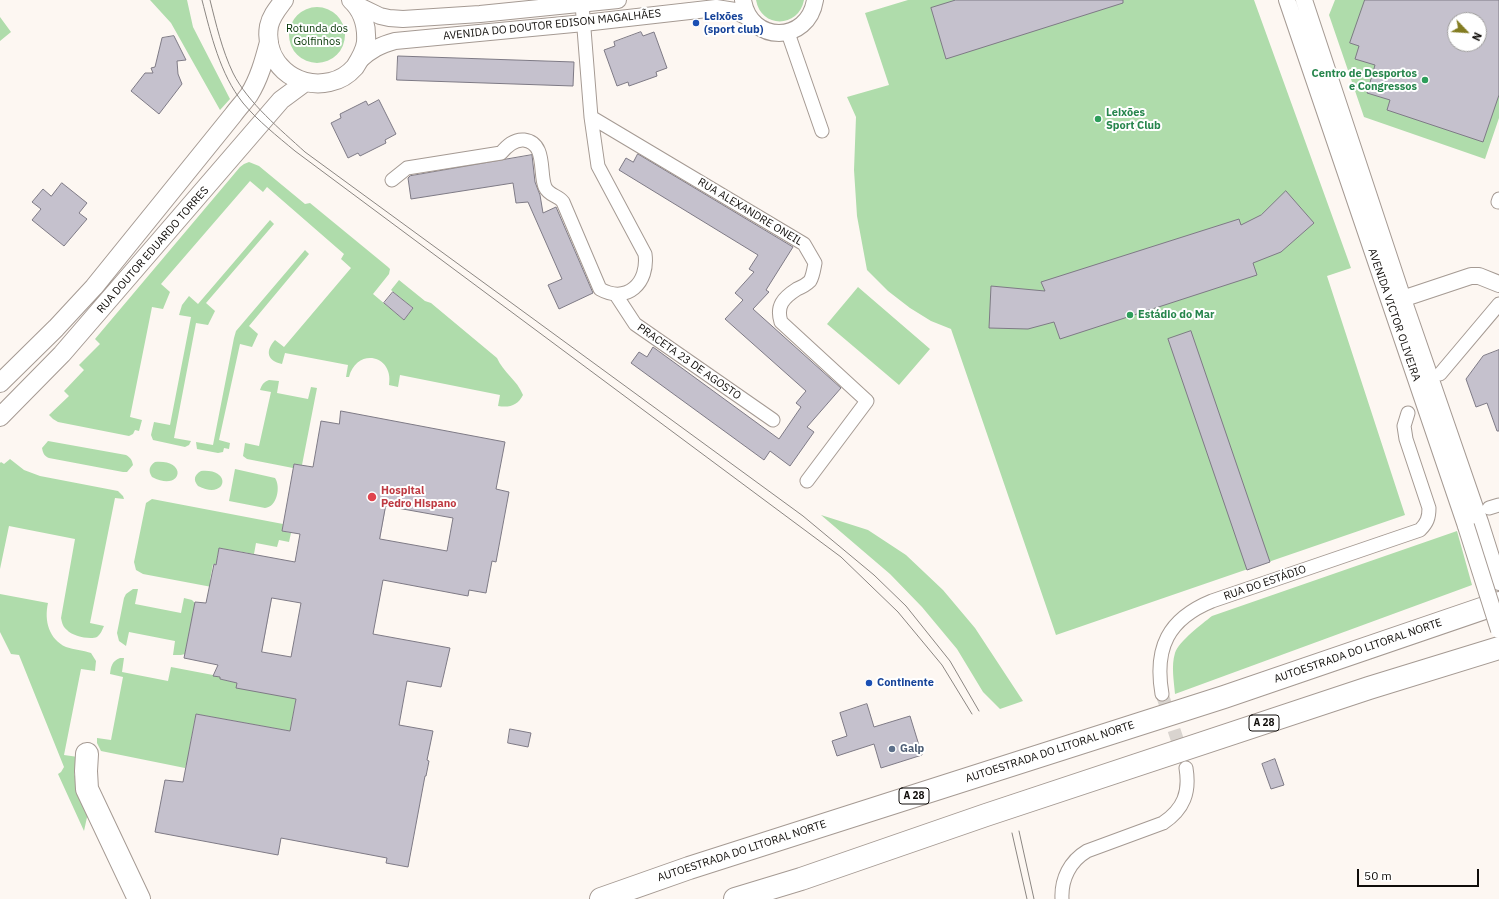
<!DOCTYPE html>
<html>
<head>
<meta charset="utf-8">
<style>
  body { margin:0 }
  #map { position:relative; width:1499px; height:899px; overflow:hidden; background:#fdf7f2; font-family:"IBM Plex Sans",sans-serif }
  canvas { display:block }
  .north { position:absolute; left:1447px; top:12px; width:40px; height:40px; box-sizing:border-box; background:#fff; border:1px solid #9f9e9d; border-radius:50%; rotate:115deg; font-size:11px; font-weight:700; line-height:16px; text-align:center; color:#100d0a }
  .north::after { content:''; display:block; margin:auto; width:14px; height:18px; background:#837c22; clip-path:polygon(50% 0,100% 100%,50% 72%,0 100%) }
  .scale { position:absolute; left:1357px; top:869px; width:122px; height:18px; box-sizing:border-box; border:2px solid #100d0a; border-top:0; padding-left:5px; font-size:12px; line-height:14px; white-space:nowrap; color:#100d0a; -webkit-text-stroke:3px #fff; paint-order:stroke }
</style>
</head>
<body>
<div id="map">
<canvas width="1499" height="899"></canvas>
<div class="north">N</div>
<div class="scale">50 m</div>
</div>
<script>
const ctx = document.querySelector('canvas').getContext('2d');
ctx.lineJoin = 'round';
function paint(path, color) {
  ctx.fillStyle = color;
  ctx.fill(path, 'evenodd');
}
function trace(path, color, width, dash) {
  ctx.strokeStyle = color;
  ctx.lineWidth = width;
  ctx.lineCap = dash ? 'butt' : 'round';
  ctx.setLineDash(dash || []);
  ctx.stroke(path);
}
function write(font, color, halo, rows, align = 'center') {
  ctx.font = font + ' "IBM Plex Sans",sans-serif';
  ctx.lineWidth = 4;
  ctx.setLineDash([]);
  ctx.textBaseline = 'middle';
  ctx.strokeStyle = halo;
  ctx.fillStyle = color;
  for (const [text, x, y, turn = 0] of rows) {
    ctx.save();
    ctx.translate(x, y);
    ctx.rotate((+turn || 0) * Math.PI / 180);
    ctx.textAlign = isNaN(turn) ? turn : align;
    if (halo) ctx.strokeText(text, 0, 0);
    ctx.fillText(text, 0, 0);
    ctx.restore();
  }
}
const green = new Path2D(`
  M 150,0 L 187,0 L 193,27 L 230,99 L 220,110 L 171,23 Z
  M 756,0 L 804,0 C 799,28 761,29 756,0 Z
  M 908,0 L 1254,0 L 1351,268 L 1327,276 L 1405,515 L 1056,635 L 951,329 L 931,321 L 910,308 L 888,291 L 867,270 L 857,216 L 854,170 L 856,117 L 847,97 L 889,85 L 865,13 Z
  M 1335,0 L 1499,0 L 1499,118 L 1485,159 L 1364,117 L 1329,15 ZM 1455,20 L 1479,20 L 1479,44 L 1455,44 Z
  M289 35a28 28 0 1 1 56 0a28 28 0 1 1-56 0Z
  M 0,17 L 11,32 L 0,41 Z
  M 249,162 L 259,166 L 305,204 L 310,203 L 388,267 L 390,269 L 389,274 L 373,294 L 404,320 L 413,308 L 391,290 L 399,280 L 425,301 L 431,303 L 497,358 C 503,372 517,380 523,395 C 518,405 510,408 498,406 L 500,395 L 400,375 L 398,387 L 389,385 C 394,355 357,347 349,377 L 346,377 L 348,365 L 285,353 L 282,364 C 267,361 265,351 275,340 L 284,347 L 351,268 L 341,259 L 344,254 L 267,187 L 263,192 L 250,181 L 161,284 L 170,292 L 163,309 L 152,307 L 130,417 L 142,420 L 139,431 L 135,430 L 133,434 L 129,436 L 58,422 L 53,419 L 49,415 L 69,396 L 64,391 L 84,370 L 79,365 L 100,344 L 95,339 L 240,167 L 244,164 Z
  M 270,220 L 274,224 L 206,303 L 215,311 L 208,325 L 196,323 L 174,438 L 191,441 L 189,445 L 185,447 L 153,440 L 151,435 L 154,422 L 170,425 L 191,317 L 179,315 L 182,305 L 189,296 L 198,304 Z
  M 305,250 L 309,254 L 249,326 L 258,334 L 252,347 L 240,344 L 219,440 L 230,443 L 229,449 L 224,448 L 223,452 L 218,453 L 197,449 L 196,442 L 213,445 L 234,338 L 236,331 Z
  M 858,287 L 930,349 L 899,385 L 827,324 Z
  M 269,380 L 279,381 L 277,393 L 308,399 L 311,387 L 317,388 L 302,465 L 294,464 L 293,468 L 247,459 L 243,456 L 245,443 L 259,446 L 271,392 L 260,390 C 262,384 264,382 269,380 Z
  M 48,441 L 126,455 C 131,458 132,460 133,465 L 127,472 L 123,472 L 49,458 C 44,456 43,453 42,448 Z
  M 10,459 L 24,470 L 40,476 L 118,491 L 123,496 L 124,499 L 115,498 L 90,623 L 104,626 C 102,630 101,634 97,637 C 90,640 72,636 67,630 C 63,627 62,623 61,618 L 75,539 L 9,526 L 0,569 L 0,463 L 1,462 L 4,464 Z
  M 155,462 C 189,459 182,493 152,477 C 148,471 149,466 155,462 Z
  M 235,469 L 275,478 C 281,487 277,507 265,508 L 229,501 Z
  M 201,471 C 233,468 227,501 198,486 C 193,480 194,475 201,471 Z
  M 152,499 L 283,524 L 282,531 L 291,533 L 289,542 L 279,540 L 277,547 L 256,543 L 254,554 L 219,548 L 217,558 L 218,565 L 213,564 L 210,580 L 227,584 L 217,588 L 143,574 L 136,570 L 134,562 L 146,503 Z
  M 821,515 L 868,530 L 906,555 L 943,590 L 975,628 L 1023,701 L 1000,709 L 983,692 L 957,649 L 922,607 L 890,574 Z
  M 1457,531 L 1472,585 L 1175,694 C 1174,681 1171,666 1175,653 C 1179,641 1202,624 1212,616 Z
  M 133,589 L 138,589 L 135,604 L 181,613 L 184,598 L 192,600 L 195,603 L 185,654 L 181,655 L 173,655 L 175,641 L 129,632 L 126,646 L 119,641 L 117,633 L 124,598 L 126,594 Z
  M 0,594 L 48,603 C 44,621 49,639 66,647 C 74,650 83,650 91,653 L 96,661 L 95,671 L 81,669 L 64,755 L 78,757 L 74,774 L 89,808 L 84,831 L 58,774 L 61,772 L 64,767 L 19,655 L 11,654 L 0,632 Z
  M 120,658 L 124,658 L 122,672 L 168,681 L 171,667 L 213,675 L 220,677 L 220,679 L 237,683 L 296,699 L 290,731 L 196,714 L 189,750 L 203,769 L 186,765 L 185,768 L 101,751 L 97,743 L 97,738 L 111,740 L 123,677 L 110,674 C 111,666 112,661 120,658 Z`);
const building = new Path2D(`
  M 956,0 L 1123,0 L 1123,3 L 946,59 L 931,8 Z
  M 1365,0 L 1499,0 L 1499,95 L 1483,142 L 1387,110 L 1390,100 L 1367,93 L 1375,65 L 1355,59 L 1359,46 L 1350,43 ZM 1455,20 L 1479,20 L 1479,44 L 1455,44 Z
  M 641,32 L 643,36 L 654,32 L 667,68 L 656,72 L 657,76 L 629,86 L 628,82 L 617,86 L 604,50 L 615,46 L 614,42 Z
  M 174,36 L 186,60 L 177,61 L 178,74 L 182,84 L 159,114 L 131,91 L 145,73 L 153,73 L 151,68 L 155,67 L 162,38 Z
  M 398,56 L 574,62 L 573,86 L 397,80 Z
  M 379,100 L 396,134 L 385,140 L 386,143 L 360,156 L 358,153 L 348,158 L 331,123 L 341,118 L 340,114 L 366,101 L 368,105 Z
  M 638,154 L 793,247 L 766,290 L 769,292 L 753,309 L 841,388 L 807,427 L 814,432 L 790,466 L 770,451 L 764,460 L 631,363 L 639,352 L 647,357 L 653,347 L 779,439 L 801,407 L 796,403 L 806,391 L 725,319 L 743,300 L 735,293 L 754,272 L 749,269 L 758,255 L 619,170 L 626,158 L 633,162 Z
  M 532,155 L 535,182 L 540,195 L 543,213 L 556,207 L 593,293 L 559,309 L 548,285 L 562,279 L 528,202 L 516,203 L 513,183 L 411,199 L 408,178 L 410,176 Z
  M 62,183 L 87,203 L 79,213 L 87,219 L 64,246 L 32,220 L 41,209 L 32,202 L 43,189 L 51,196 Z
  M 1286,191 L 1314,223 L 1281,252 L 1253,263 L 1257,275 L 1060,339 L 1054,322 L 1028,329 L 989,328 L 991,286 L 1045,291 L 1041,282 L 1239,219 L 1241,225 L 1261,215 Z
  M 393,292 L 413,308 L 404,320 L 384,303 Z
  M 1191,331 L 1270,562 L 1247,570 L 1168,339 Z
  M 1499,350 L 1499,431 L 1497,431 L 1487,403 L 1476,407 L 1466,379 L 1483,356 Z
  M 341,411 L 505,442 L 496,489 L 509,492 L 496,562 L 492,561 L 486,593 L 469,590 L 468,596 L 383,580 L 373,634 L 450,648 L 441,687 L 407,681 L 399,725 L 433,731 L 427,760 L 429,761 L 426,776 L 425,776 L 408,867 L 386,863 L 387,858 L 281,838 L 278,855 L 155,832 L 165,780 L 183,782 L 196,714 L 290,731 L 296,699 L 236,688 L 237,683 L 220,679 L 220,677 L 213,676 L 218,665 L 184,658 L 195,602 L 206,603 L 214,564 L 216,565 L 219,548 L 295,562 L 300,534 L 282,531 L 294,464 L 313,467 L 321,421 L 339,424 ZM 386,506 L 453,518 L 447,551 L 380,539 ZM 272,598 L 301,603 L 291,657 L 262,652 Z
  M 867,704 L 874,727 L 910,716 L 922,755 L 881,768 L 874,744 L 837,756 L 832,741 L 847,736 L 840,713 Z
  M 510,729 L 531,733 L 528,747 L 508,743 Z
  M 1275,759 L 1284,785 L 1271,789 L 1262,764 Z`);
const minorTunnel = new Path2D(`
  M 1162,694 L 1183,757`);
const minor = new Path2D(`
  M 788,33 L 822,131
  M 591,117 L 804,244 L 815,263 C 814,268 813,276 810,281 C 806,285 802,287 797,289 C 783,298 776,306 781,322 L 867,401 L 807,481
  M 392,180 L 407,168 L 501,153 C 507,146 514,139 524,140 C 547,143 539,173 545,187 C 549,196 558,195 563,202 L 600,289 C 627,304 649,283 645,254 L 598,166 L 591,117 L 582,4
  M 1498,202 L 1499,199
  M 616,295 L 635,324 L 773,420
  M 1440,374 L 1499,304
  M 1489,508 L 1499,505
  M 1162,694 C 1154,648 1168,619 1212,601 L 1420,530 C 1427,523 1429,518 1429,508 L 1406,439 L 1404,426 L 1408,413
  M 1062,899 C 1061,879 1070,861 1087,851 L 1163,823 C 1184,809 1190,792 1186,768`);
const tertiary = new Path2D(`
  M 743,0 C 750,44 808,44 815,0
  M 1287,0 L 1466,526
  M 1304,0 L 1403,299 L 1480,522 L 1499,582
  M 355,4 L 380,16 L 389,18 L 403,19 L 480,14 L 618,0
  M 360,60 C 371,50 380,45 395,41 L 584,23 L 716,8 L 735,11 L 748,17
  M 1393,302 L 1471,276 L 1479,276 L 1499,284`);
const secondary = new Path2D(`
  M 284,0 C 278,8 271,16 269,26 C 263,62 295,90 330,82 C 340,80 348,75 355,67 C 360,59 365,51 366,42 C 367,26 363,11 351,0
  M 0,383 L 56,328 L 94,287 L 233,115 C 238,108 244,102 249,95 C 259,79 264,61 269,42
  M 0,417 L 62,354 L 281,100 L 304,83`);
const motorway = new Path2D(`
  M 87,754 L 86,771 L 87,789 L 139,899
  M 601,899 L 689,868 L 1224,697 L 1499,603
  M 735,899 L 801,879 L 986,815 L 1369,688 L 1499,648`);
const tram = new Path2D(`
  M 202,0 C 211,35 220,74 243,103 C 258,121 277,136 295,151 L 841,557 L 898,612 L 942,665 L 972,714
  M 210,0 C 216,24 222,50 233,73 C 248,103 281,130 305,152 L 803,516 L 874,575 L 906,606 L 950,661 L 979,711
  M 1019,831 L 1034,899
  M 1012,833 L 1027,899`);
const tertiaryBridge = new Path2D(`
  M 1466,526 L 1499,630`);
const markers = [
  [696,23,4,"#1a4fb4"],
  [1425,80,4,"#2e9e5b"],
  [1098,119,4,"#2e9e5b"],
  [1130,315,4,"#2e9e5b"],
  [372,497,5,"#e0444e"],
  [869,683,4,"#1a4fb4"],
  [892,749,4,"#5c6f8a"]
];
const shields = [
  [1264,723,30],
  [914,796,30]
];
const shieldNames = [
  ["A 28",1264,723],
  ["A 28",914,796]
];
const transitNames = [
  ["Leixões",704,17],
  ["(sport club)",704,30],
  ["Continente",877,683]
];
const streetNames = [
  ["AVENIDA DO DOUTOR EDISON MAGALHÃES",552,25,-6],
  ["RUA ALEXANDRE ONEIL",750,212,31],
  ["RUA DOUTOR EDUARDO TORRES",153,250,-49],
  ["AVENIDA VICTOR OLIVEIRA",1394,315,71],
  ["PRACETA 23 DE AGOSTO",689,362,35],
  ["RUA DO ESTÁDIO",1265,583,-19],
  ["AUTOESTRADA DO LITORAL NORTE",1358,651,-19],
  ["AUTOESTRADA DO LITORAL NORTE",1050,752,-18],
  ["AUTOESTRADA DO LITORAL NORTE",742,851,-18]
];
const parkNames = [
  ["Rotunda dos",317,29],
  ["Golfinhos",317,42]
];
const leisureNames = [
  ["Centro de Desportos",1417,74,"right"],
  ["e Congressos",1417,87,"right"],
  ["Leixões",1106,113],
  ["Sport Club",1106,126],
  ["Estádio do Mar",1138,315]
];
const healthNames = [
  ["Hospital",381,491],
  ["Pedro Hispano",381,504]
];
const serviceNames = [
  ["Galp",900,749]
];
paint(green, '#afdcab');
paint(building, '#c5c1cd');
trace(building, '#7e7a85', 1);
trace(minorTunnel, '#d9d4cf', 13, [13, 6]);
trace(minor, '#a59a93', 15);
trace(tertiary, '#a59a93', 18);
trace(secondary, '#a59a93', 20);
trace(motorway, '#a59a93', 24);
trace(minor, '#fff', 13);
trace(tertiary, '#fff', 16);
trace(secondary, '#fff', 18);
trace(motorway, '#fff', 22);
trace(tram, '#8b8682', 1);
trace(tertiaryBridge, '#a59a93', 18, []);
trace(tertiaryBridge, '#fff', 16);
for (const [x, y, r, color] of markers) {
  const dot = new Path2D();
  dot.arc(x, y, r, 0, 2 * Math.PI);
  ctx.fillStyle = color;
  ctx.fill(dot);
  trace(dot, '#fff', 1.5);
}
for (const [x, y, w] of shields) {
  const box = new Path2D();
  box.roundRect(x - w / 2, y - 8, w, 16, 3);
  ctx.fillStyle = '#fff';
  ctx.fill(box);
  trace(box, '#100d0a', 1);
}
write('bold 10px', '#100d0a', null, shieldNames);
write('bold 11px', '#164399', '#fff', transitNames, 'left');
write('11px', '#100d0a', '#fff', streetNames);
write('11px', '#033402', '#fff', parkNames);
write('bold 11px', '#27864d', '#fff', leisureNames, 'left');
write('bold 11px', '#be3a42', '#fff', healthNames, 'left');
write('bold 11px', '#4e5e75', '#fff', serviceNames, 'left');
</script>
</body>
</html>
